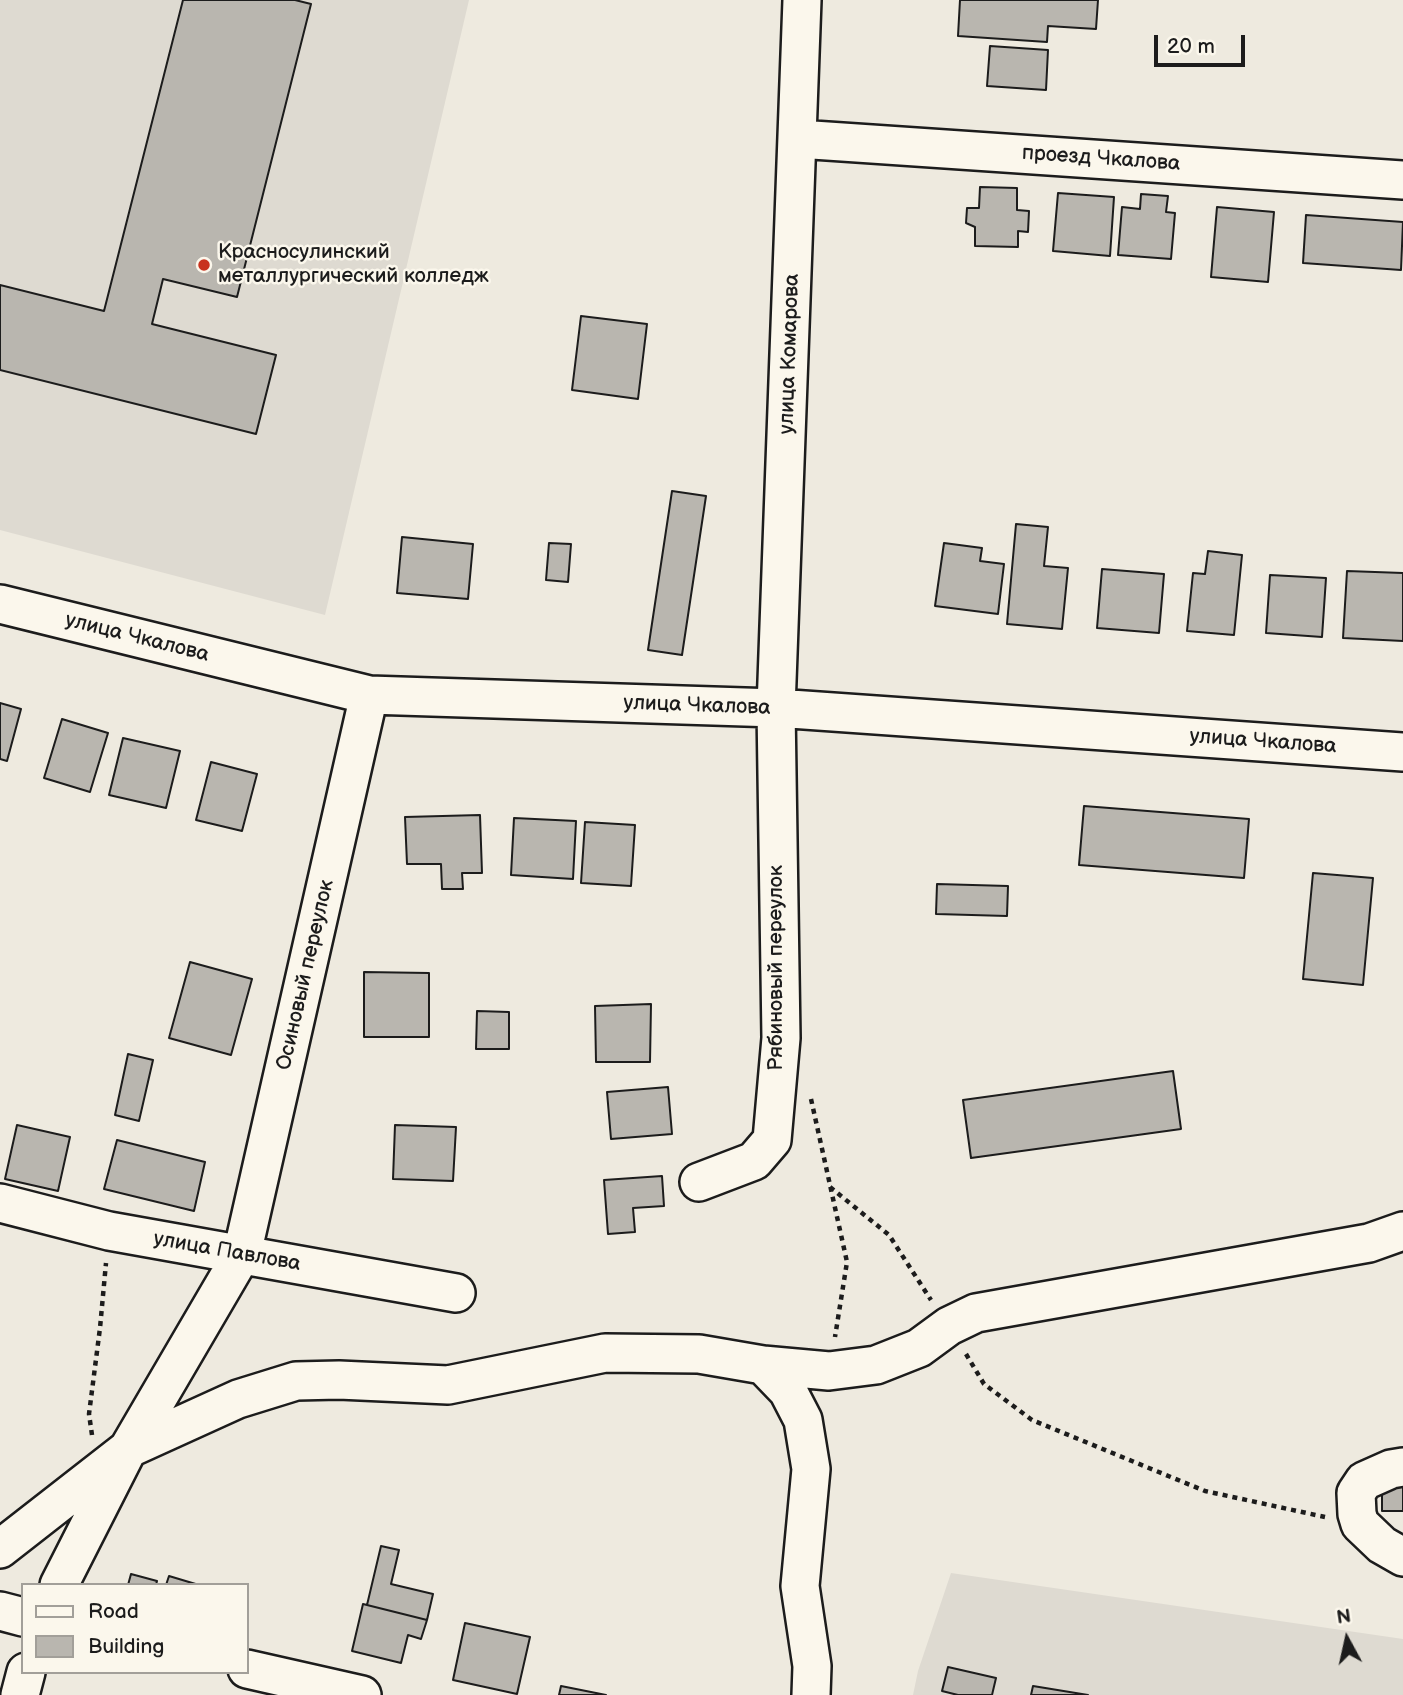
<!DOCTYPE html>
<html>
<head>
<meta charset="utf-8">
<style>
  body { margin:0 }
  #map { position:relative; width:1403px; height:1695px; overflow:hidden; background:#eeeadf; font-family:"Balsamiq Sans",sans-serif }
  canvas { display:block }
  .legend { position:absolute; left:21px; top:1583px; width:228px; height:91px; box-sizing:border-box; background:#fbf7ec; border:2px solid #a29f99; margin:0; padding:9px 12px; list-style:none; font-size:21px; color:#1c1c1c }
  .legend li { display:flex; align-items:center; gap:14px; height:35px }
  .legend b { width:35px; border:2px solid #a29f99 }
  .north { position:absolute; left:1312px; top:1604px; width:70px; height:70px; -webkit-text-stroke:5px #fbf7ec; paint-order:stroke; rotate:352deg; font-size:19px; font-weight:700; line-height:28px; text-align:center; color:#1c1c1c }
  .north::after { content:''; display:block; margin:auto; width:24px; height:32px; background:#1c1c1c; clip-path:polygon(50% 0,100% 100%,50% 72%,0 100%) }
  .scale { position:absolute; left:1154px; top:35px; width:91px; height:32px; box-sizing:border-box; border:4px solid #1c1c1c; border-top:0; padding-left:9px; font-size:21px; line-height:24px; white-space:nowrap; color:#1c1c1c; -webkit-text-stroke:5px #fbf7ec; paint-order:stroke }
</style>
</head>
<body>
<div id="map">
<canvas width="1403" height="1695"></canvas>
<ul class="legend">
<li><b style="height:9px;background:#fbf7ec"></b>Road</li>
<li><b style="height:19px;background:#b9b6af"></b>Building</li>
</ul>
<div class="north">N</div>
<div class="scale">20 m</div>
</div>
<script>
const ctx = document.querySelector('canvas').getContext('2d');
ctx.lineJoin = 'round';
function paint(path, color) {
  ctx.fillStyle = color;
  ctx.fill(path, 'evenodd');
}
function trace(path, color, width, dash) {
  ctx.strokeStyle = color;
  ctx.lineWidth = width;
  ctx.lineCap = dash ? 'butt' : 'round';
  ctx.setLineDash(dash || []);
  ctx.stroke(path);
}
function write(font, color, halo, rows, align = 'center') {
  ctx.font = font + ' "Balsamiq Sans",sans-serif';
  ctx.lineWidth = 5;
  ctx.setLineDash([]);
  ctx.textBaseline = 'middle';
  ctx.strokeStyle = halo;
  ctx.fillStyle = color;
  for (const [text, x, y, turn = 0] of rows) {
    ctx.save();
    ctx.translate(x, y);
    ctx.rotate((+turn || 0) * Math.PI / 180);
    ctx.textAlign = isNaN(turn) ? turn : align;
    if (halo) ctx.strokeText(text, 0, 0);
    ctx.fillText(text, 0, 0);
    ctx.restore();
  }
}
const built = new Path2D(`
  M 0,0 L 469,0 L 325,615 L 0,530 Z
  M 951,1573 L 1403,1639 L 1403,1695 L 913,1695 L 918,1671 Z`);
const building = new Path2D(`
  M 183,0 L 295,0 L 311,4 L 237,297 L 163,279 L 152,324 L 276,355 L 256,434 L 0,370 L 0,285 L 104,311 Z
  M 960,0 L 1098,0 L 1096,29 L 1048,26 L 1047,42 L 958,36 Z
  M 990,46 L 1048,50 L 1046,90 L 987,86 Z
  M 980,187 L 1017,188 L 1017,210 L 1029,211 L 1028,232 L 1018,231 L 1018,247 L 975,246 L 975,227 L 966,223 L 967,208 L 979,208 Z
  M 1058,193 L 1114,197 L 1110,256 L 1053,251 Z
  M 1141,194 L 1168,196 L 1166,212 L 1175,213 L 1171,259 L 1118,255 L 1122,207 L 1140,209 Z
  M 1217,207 L 1274,212 L 1268,282 L 1211,277 Z
  M 1306,215 L 1403,222 L 1401,270 L 1303,263 Z
  M 581,316 L 647,324 L 638,399 L 572,390 Z
  M 672,491 L 706,496 L 682,655 L 648,650 Z
  M 1016,524 L 1048,527 L 1044,566 L 1068,568 L 1062,629 L 1007,624 Z
  M 402,537 L 473,544 L 468,599 L 397,593 Z
  M 549,543 L 571,544 L 568,582 L 546,580 Z
  M 944,543 L 982,548 L 980,561 L 1004,564 L 998,614 L 935,606 Z
  M 1208,551 L 1242,555 L 1234,635 L 1187,631 L 1193,573 L 1205,574 Z
  M 1102,569 L 1164,574 L 1159,633 L 1097,628 Z
  M 1347,571 L 1403,573 L 1403,641 L 1343,638 Z
  M 1270,575 L 1326,578 L 1322,637 L 1266,633 Z
  M 0,703 L 21,709 L 7,761 L 0,759 Z
  M 62,719 L 108,733 L 90,792 L 44,778 Z
  M 123,738 L 180,751 L 166,808 L 109,795 Z
  M 211,762 L 257,774 L 242,831 L 196,820 Z
  M 1084,806 L 1249,819 L 1244,878 L 1079,865 Z
  M 480,815 L 482,873 L 462,873 L 463,889 L 442,889 L 441,864 L 407,864 L 405,817 Z
  M 514,818 L 576,821 L 573,879 L 511,875 Z
  M 585,822 L 635,825 L 631,886 L 581,883 Z
  M 1313,873 L 1373,878 L 1363,985 L 1303,979 Z
  M 937,884 L 1008,886 L 1007,916 L 936,914 Z
  M 190,962 L 252,979 L 231,1055 L 169,1038 Z
  M 364,972 L 429,973 L 429,1037 L 364,1037 Z
  M 651,1004 L 650,1062 L 596,1062 L 595,1006 Z
  M 477,1011 L 509,1012 L 509,1049 L 476,1049 Z
  M 128,1054 L 153,1060 L 139,1121 L 115,1115 Z
  M 1173,1071 L 1181,1129 L 971,1158 L 963,1100 Z
  M 668,1087 L 672,1134 L 611,1139 L 607,1092 Z
  M 17,1125 L 70,1137 L 58,1191 L 5,1179 Z
  M 395,1125 L 456,1127 L 453,1181 L 393,1179 Z
  M 117,1140 L 205,1162 L 194,1211 L 104,1189 Z
  M 662,1176 L 664,1206 L 633,1208 L 635,1232 L 608,1234 L 604,1180 Z
  M 1382,1483 L 1403,1483 L 1403,1511 L 1382,1511 Z
  M 381,1546 L 399,1550 L 391,1584 L 433,1594 L 427,1620 L 367,1605 Z
  M 131,1574 L 157,1581 L 156,1585 L 128,1585 Z
  M 169,1576 L 199,1585 L 166,1585 Z
  M 363,1604 L 427,1620 L 421,1639 L 408,1635 L 401,1663 L 352,1651 Z
  M 465,1623 L 530,1637 L 517,1694 L 453,1680 Z
  M 948,1667 L 996,1678 L 992,1695 L 958,1695 L 942,1691 Z
  M 561,1686 L 606,1695 L 559,1695 Z
  M 1033,1686 L 1088,1695 L 1031,1695 Z`);
const path = new Path2D(`
  M 811,1099 L 847,1262 L 835,1337
  M 830,1187 L 889,1235 L 931,1300
  M 966,1354 L 984,1384 L 1032,1420 L 1205,1491 L 1325,1517
  M 92,1435 L 89,1414 L 100,1328 L 106,1263`);
const minor = new Path2D(`
  M 798,139 L 1403,180
  M 0,604 L 369,695 L 776,708 L 1403,752
  M 699,1182 L 754,1161 L 772,1140 L 781,1038 L 776,708 L 802,0
  M 0,1203 L 109,1231 L 456,1293
  M 763,1365 L 788,1391 L 803,1420 L 811,1469 L 800,1586 L 812,1666 L 811,1695
  M 1403,1467 L 1391,1469 L 1364,1481 L 1356,1493 L 1357,1514 L 1360,1524 L 1382,1545 L 1403,1557
  M 0,1549 L 128,1449 L 238,1399 L 296,1381 L 339,1380 L 448,1385 L 605,1353 L 699,1354 L 763,1365 L 829,1371 L 876,1365 L 919,1348 L 949,1326 L 976,1313 L 1369,1243 L 1403,1231
  M 59,1585 L 128,1449 L 242,1254 L 369,695
  M 0,1611 L 23,1617
  M 247,1669 L 362,1695
  M 20,1695 L 26,1672`);
const markers = [
  [204,265,7,"#c8321e"]
];
const streetNames = [
  ["проезд Чкалова",1101,159,4],
  ["улица Комарова",790,354,-88],
  ["улица Чкалова",137,638,14],
  ["улица Чкалова",697,706,2],
  ["улица Чкалова",1263,742,4],
  ["Рябиновый переулок",777,968,-90],
  ["Осиновый переулок",306,975,-77],
  ["улица Павлова",227,1252,10]
];
const poiNames = [
  ["Красносулинский",218,253],
  ["металлургический колледж",218,277]
];
paint(built, '#dedad1');
paint(building, '#b9b6af');
trace(building, '#1c1c1c', 2);
trace(minor, '#1c1c1c', 42);
trace(path, '#1c1c1c', 4.5, [5, 5]);
trace(minor, '#fbf7ec', 37);
for (const [x, y, r, color] of markers) {
  const dot = new Path2D();
  dot.arc(x, y, r, 0, 2 * Math.PI);
  ctx.fillStyle = color;
  ctx.fill(dot);
  trace(dot, '#fbf7ec', 2.5);
}
write('21px', '#1c1c1c', '#fbf7ec', streetNames);
write('21px', '#1c1c1c', '#fbf7ec', poiNames, 'left');
</script>
</body>
</html>
